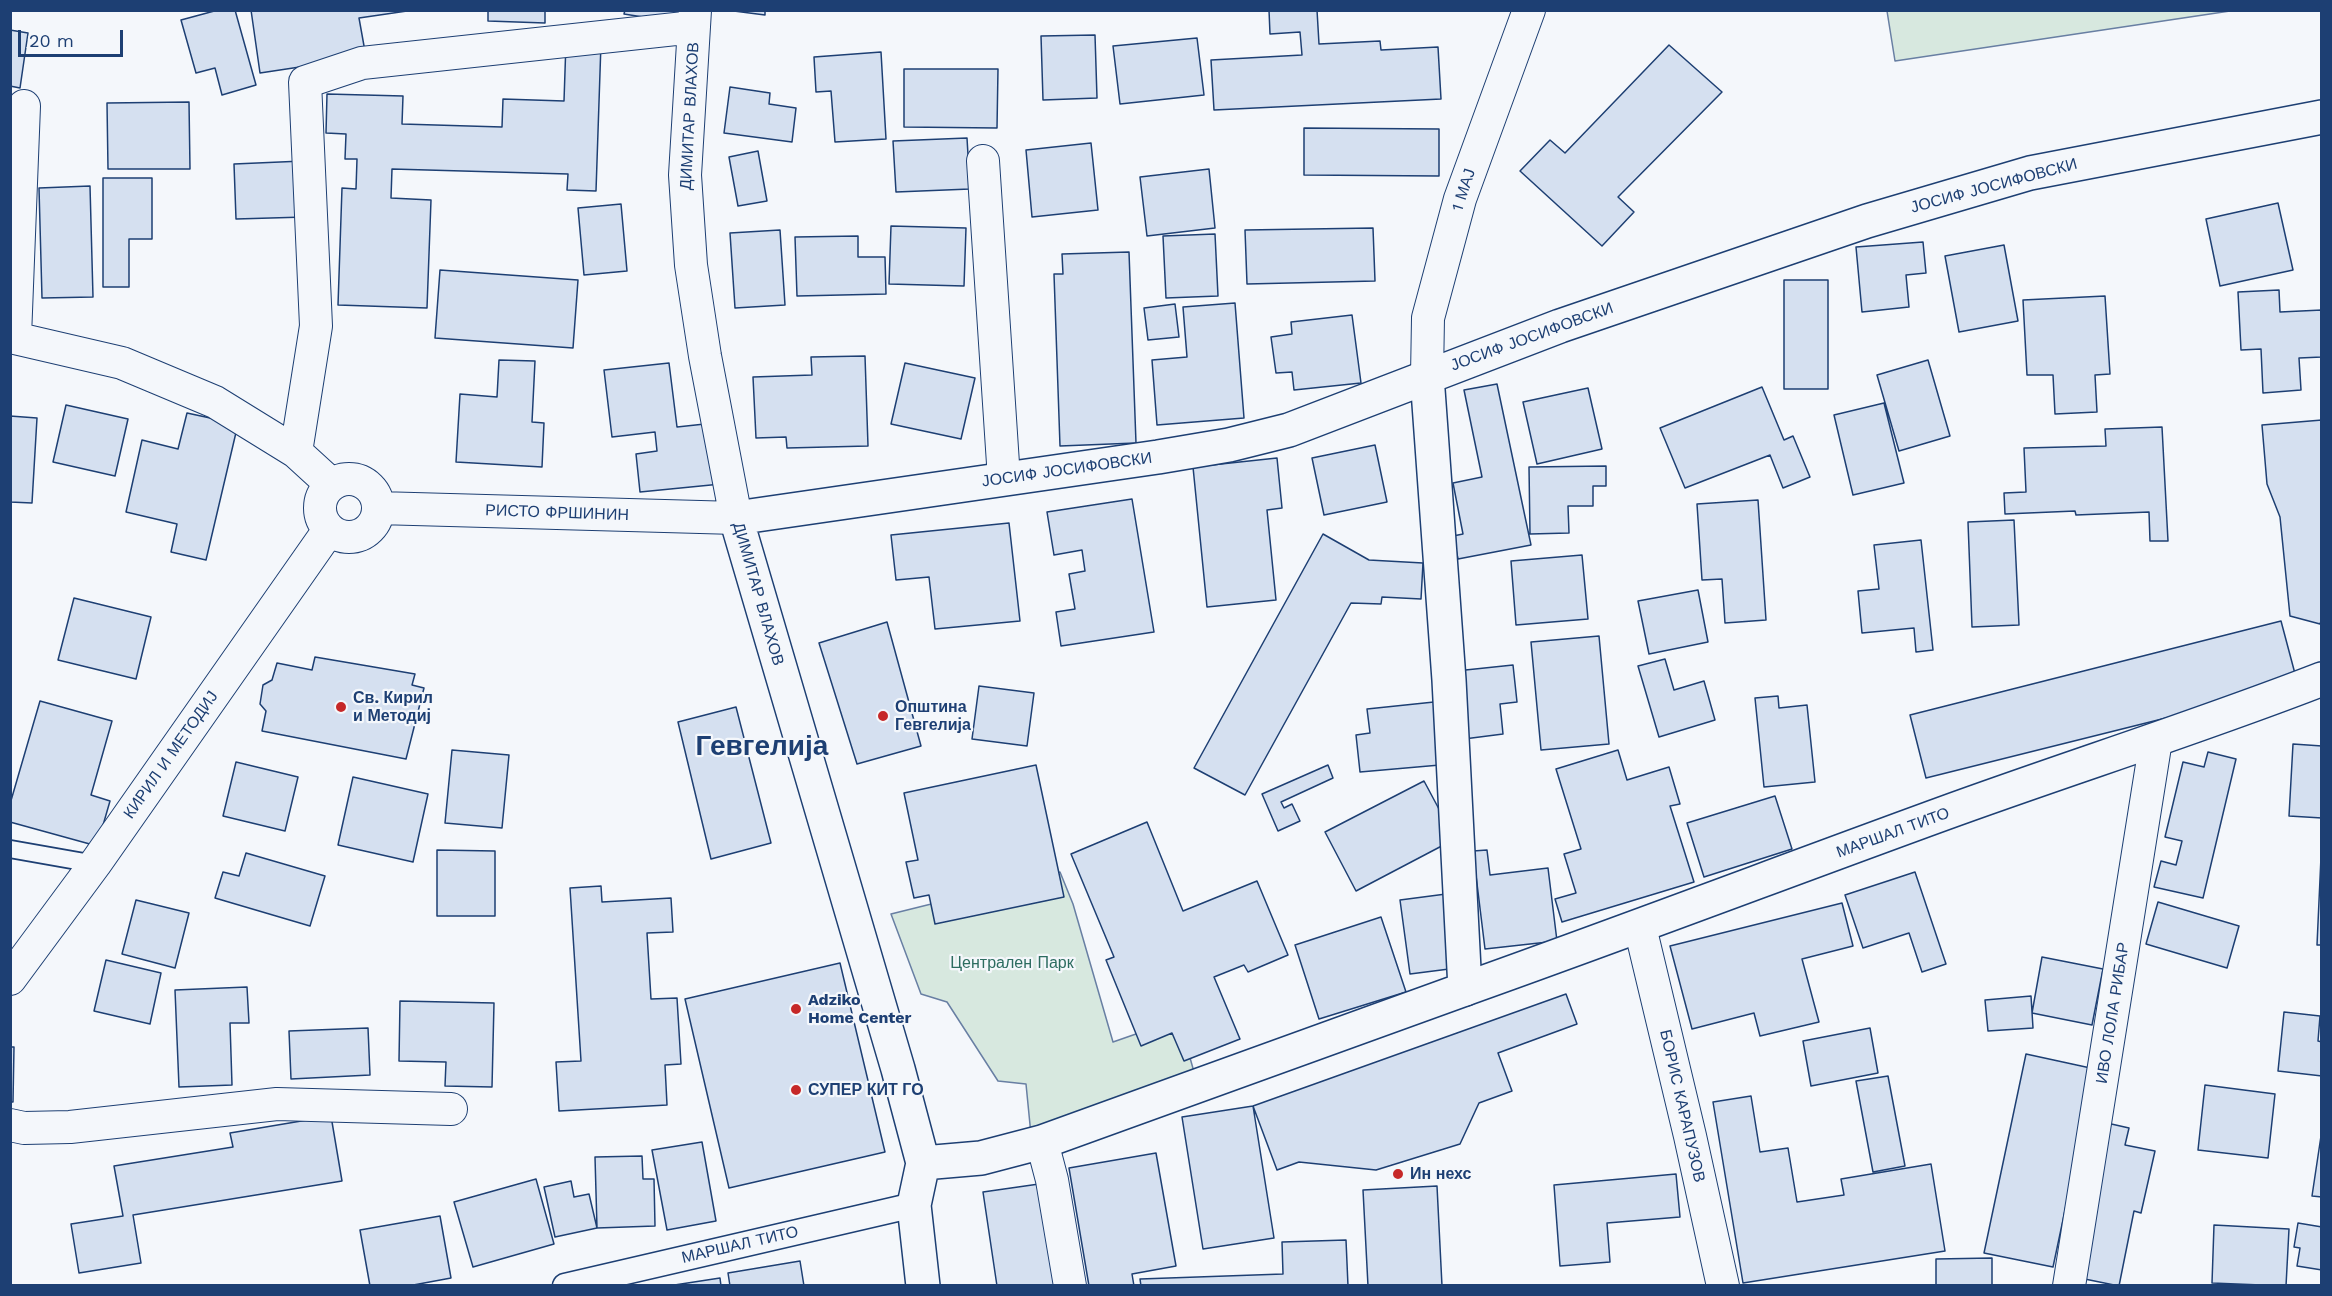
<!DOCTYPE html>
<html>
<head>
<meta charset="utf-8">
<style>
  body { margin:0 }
  #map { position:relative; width:2332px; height:1296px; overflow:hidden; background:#f4f7fb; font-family:"Work Sans",sans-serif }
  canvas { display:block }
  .frame { position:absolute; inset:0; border:12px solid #1d3f73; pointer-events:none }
  .scale { position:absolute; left:18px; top:30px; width:105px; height:27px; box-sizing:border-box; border:3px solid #1d3f73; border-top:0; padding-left:8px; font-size:18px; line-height:21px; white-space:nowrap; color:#1d3f73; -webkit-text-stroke:4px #f4f7fb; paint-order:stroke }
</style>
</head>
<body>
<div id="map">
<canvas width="2332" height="1296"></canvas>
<div class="frame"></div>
<div class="scale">20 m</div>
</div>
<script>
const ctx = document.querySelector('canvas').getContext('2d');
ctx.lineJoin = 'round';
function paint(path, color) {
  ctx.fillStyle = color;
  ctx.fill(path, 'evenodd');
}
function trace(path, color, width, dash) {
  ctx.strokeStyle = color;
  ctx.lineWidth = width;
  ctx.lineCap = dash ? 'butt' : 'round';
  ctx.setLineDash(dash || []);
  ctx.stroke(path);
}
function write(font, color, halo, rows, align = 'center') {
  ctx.font = font + ' "Work Sans",sans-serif';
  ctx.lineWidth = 4.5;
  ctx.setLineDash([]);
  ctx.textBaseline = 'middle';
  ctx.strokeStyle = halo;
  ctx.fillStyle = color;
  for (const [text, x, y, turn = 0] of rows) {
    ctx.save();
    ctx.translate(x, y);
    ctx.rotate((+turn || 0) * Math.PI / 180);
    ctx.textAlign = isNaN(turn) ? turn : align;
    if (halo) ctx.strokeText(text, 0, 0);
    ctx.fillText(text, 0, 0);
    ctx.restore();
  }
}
const green = new Path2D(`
  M 1887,11 L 1887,10 L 2230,11 L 1895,61 Z
  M 1060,872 L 1073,904 L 1113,1042 L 1179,1019 L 1198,1086 L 1032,1145 L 1026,1084 L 998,1081 L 947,1002 L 921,994 L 891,914 Z`);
const building = new Path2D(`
  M 218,10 L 235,10 L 256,85 L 222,95 L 215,68 L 196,73 L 181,20 Z
  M 251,10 L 407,10 L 407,11 L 359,18 L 366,57 L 260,73 Z
  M 488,10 L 545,10 L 545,23 L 488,21 Z
  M 625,10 L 689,10 L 687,24 L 624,14 Z
  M 726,10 L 765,10 L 765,15 Z
  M 1269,10 L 1317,10 L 1319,44 L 1380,41 L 1381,50 L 1438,47 L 1441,99 L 1214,110 L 1211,60 L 1302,55 L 1300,32 L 1270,34 Z
  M 10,30 L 28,33 L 20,88 L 10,86 Z
  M 1095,35 L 1097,98 L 1043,100 L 1041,36 Z
  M 1197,38 L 1204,95 L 1120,104 L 1113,46 Z
  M 566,42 L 601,43 L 596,191 L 567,190 L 568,174 L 392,169 L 391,198 L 431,200 L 427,308 L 338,305 L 342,188 L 356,189 L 357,159 L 345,159 L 346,134 L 326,133 L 327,94 L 403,96 L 402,124 L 502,127 L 503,99 L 564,101 Z
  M 1669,45 L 1722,92 L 1618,197 L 1634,212 L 1602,246 L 1520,171 L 1550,140 L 1565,153 Z
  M 881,52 L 886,139 L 835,142 L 831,91 L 816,92 L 814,57 Z
  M 904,69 L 998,69 L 997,128 L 904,127 Z
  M 730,87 L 770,93 L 769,104 L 796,108 L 792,142 L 724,133 Z
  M 189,102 L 190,169 L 108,169 L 107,103 Z
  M 1304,128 L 1439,129 L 1439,176 L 1304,175 Z
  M 967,138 L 970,189 L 896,192 L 893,141 Z
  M 1091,143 L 1098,210 L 1032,217 L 1026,150 Z
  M 758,151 L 767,201 L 738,206 L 729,157 Z
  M 303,161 L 305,217 L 236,219 L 234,164 Z
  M 1209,169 L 1215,228 L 1147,236 L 1140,177 Z
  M 103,178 L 152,178 L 152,239 L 129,239 L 129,287 L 103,287 Z
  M 90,186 L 93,297 L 42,298 L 39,188 Z
  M 2278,203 L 2293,270 L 2220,286 L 2206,219 Z
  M 621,204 L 627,271 L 584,275 L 578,208 Z
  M 891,226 L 966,228 L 964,286 L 889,284 Z
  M 1373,228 L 1375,281 L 1247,284 L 1245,230 Z
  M 780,230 L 785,305 L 735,308 L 730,233 Z
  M 1215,234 L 1218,296 L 1166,298 L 1163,236 Z
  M 858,236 L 858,257 L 885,257 L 886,294 L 797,296 L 795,237 Z
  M 1923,242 L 1926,273 L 1906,275 L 1909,307 L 1862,312 L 1856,247 Z
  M 2004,245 L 2018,321 L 1959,332 L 1945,256 Z
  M 1129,252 L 1136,443 L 1060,446 L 1054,274 L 1063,274 L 1062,254 Z
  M 440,270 L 578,280 L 573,348 L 435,338 Z
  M 1784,280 L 1828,280 L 1828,389 L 1784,389 Z
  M 2279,290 L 2280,312 L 2322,310 L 2322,357 L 2299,358 L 2301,390 L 2263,393 L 2261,349 L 2241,350 L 2238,292 Z
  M 2105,296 L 2110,374 L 2095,375 L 2097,412 L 2055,414 L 2053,375 L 2027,375 L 2023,300 Z
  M 1235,303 L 1244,418 L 1157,425 L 1152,360 L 1187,357 L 1183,307 Z
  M 1175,304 L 1179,337 L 1148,340 L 1144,308 Z
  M 1352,315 L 1361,383 L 1294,390 L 1292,372 L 1276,373 L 1271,337 L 1292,334 L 1291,322 Z
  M 865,356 L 868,446 L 787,448 L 786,437 L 756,438 L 753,377 L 812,375 L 811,357 Z
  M 499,360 L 535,361 L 532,422 L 544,423 L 542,467 L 456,462 L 460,394 L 497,397 Z
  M 1928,360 L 1950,436 L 1899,451 L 1877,375 Z
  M 669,363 L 677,427 L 714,423 L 721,484 L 640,492 L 636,454 L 657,451 L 655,432 L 612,437 L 604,370 Z
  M 905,363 L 975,378 L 961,439 L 891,424 Z
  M 1497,384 L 1531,545 L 1458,559 L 1453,536 L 1463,534 L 1453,483 L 1482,477 L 1464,390 Z
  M 1762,387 L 1784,440 L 1793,436 L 1810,477 L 1783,488 L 1770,455 L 1685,488 L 1660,428 Z
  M 1588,388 L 1602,449 L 1537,464 L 1523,402 Z
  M 1884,403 L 1904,483 L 1853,495 L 1834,415 Z
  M 66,405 L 128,419 L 115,476 L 53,462 Z
  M 187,413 L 238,424 L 206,560 L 171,552 L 177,524 L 126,512 L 142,440 L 178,449 Z
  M 10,416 L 37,418 L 32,503 L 10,502 Z
  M 2322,420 L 2322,618 L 2320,624 L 2290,616 L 2280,517 L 2267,484 L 2262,425 Z
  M 2162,427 L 2168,541 L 2150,541 L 2149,512 L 2076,515 L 2075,511 L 2005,514 L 2004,493 L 2026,492 L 2024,448 L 2106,446 L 2105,429 Z
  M 1375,445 L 1387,502 L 1324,515 L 1312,458 Z
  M 1277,458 L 1282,508 L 1267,510 L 1276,600 L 1207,607 L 1193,467 Z
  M 1606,466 L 1606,486 L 1593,486 L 1593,506 L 1568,506 L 1569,533 L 1530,534 L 1529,467 Z
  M 1132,499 L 1154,632 L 1061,646 L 1056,612 L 1075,609 L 1069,574 L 1085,571 L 1082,550 L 1054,555 L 1047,512 Z
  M 1758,500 L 1766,620 L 1725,623 L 1722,579 L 1702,580 L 1697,504 Z
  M 2014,520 L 2019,625 L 1972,627 L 1968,522 Z
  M 1009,523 L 1020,621 L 935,629 L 929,577 L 896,580 L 891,535 Z
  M 1323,534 L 1369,560 L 1423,563 L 1421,599 L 1382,597 L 1381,604 L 1351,603 L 1245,795 L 1194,768 Z
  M 1921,540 L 1933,650 L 1916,652 L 1914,628 L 1862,633 L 1858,591 L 1879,589 L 1874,545 Z
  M 1582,555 L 1588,619 L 1516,625 L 1511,561 Z
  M 1698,590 L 1708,642 L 1649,654 L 1638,601 Z
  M 74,598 L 151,617 L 136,679 L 58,660 Z
  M 2281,621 L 2298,685 L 1926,778 L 1910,715 Z
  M 887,622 L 921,746 L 857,764 L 819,643 Z
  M 1599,636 L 1609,744 L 1541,750 L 1531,642 Z
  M 315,657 L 415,674 L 412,685 L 424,688 L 406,759 L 262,731 L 266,711 L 260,704 L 263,685 L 272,680 L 277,663 L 312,670 Z
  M 1665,659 L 1674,690 L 1704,681 L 1715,720 L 1659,737 L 1638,666 Z
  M 1513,665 L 1517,702 L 1500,704 L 1503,734 L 1464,739 L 1456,671 Z
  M 979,686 L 1034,693 L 1027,746 L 972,739 Z
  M 1778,696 L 1779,708 L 1807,705 L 1815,782 L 1764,787 L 1755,698 Z
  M 40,701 L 112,721 L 91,795 L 110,801 L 97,846 L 10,822 L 10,804 Z
  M 1434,702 L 1440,765 L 1360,772 L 1356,735 L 1370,733 L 1367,709 Z
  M 736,707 L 771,843 L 711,859 L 678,722 Z
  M 2293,744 L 2322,746 L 2322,818 L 2289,816 Z
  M 452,750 L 509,755 L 502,828 L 445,823 Z
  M 1618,750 L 1627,780 L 1669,767 L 1680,804 L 1670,806 L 1694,882 L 1562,922 L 1555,899 L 1576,893 L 1564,854 L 1581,849 L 1556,769 Z
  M 2208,752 L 2236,759 L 2203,898 L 2154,887 L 2161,861 L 2176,865 L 2182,841 L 2165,837 L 2183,762 L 2204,767 Z
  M 236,762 L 298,777 L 285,831 L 223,816 Z
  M 1036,765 L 1064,897 L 935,924 L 929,895 L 914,898 L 906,862 L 918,860 L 904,793 Z
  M 1328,765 L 1333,778 L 1281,802 L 1284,808 L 1292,804 L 1300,821 L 1278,831 L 1262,794 Z
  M 353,777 L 428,794 L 413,862 L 338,845 Z
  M 1424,781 L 1455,839 L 1356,891 L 1325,832 Z
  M 1775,796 L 1792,849 L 1704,877 L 1687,823 Z
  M 1147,822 L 1183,911 L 1257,881 L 1288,955 L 1248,972 L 1244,965 L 1214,977 L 1240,1039 L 1184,1061 L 1172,1033 L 1141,1046 L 1106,960 L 1114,957 L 1071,854 Z
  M 2322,835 L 2322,945 L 2317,945 Z
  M 437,850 L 495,851 L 495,916 L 437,916 Z
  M 1487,850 L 1490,875 L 1548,868 L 1557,941 L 1485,949 L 1473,851 Z
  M 246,853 L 325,876 L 310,926 L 215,898 L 223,872 L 239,876 Z
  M 1915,872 L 1946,964 L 1922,972 L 1909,933 L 1863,948 L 1845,895 Z
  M 601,886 L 602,902 L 671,898 L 673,932 L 647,933 L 651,999 L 677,998 L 681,1064 L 665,1065 L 667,1105 L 559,1111 L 556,1062 L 581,1061 L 570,888 Z
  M 1446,894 L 1457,968 L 1410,974 L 1400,900 Z
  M 136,900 L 189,913 L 175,968 L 122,954 Z
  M 2158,902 L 2239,926 L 2227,968 L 2146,944 Z
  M 1842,903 L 1853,946 L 1802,959 L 1819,1022 L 1760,1036 L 1754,1013 L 1692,1029 L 1670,946 Z
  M 1381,917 L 1406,992 L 1319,1019 L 1295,945 Z
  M 2042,957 L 2103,969 L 2092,1025 L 2032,1013 Z
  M 106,960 L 161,973 L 150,1024 L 94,1011 Z
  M 840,963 L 885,1152 L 729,1188 L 685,999 Z
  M 247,987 L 249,1023 L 230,1023 L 232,1085 L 179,1087 L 175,990 Z
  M 1566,994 L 1577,1024 L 1498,1053 L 1512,1091 L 1479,1103 L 1460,1144 L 1376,1170 L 1299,1162 L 1277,1170 L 1253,1106 Z
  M 2031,996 L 2033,1028 L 1988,1031 L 1985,1000 Z
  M 400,1001 L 494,1003 L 492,1087 L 445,1086 L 446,1062 L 399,1061 Z
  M 2284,1012 L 2320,1016 L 2318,1041 L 2322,1042 L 2322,1076 L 2278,1071 Z
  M 368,1028 L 370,1075 L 291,1079 L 289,1031 Z
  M 1870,1028 L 1878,1073 L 1811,1086 L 1803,1041 Z
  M 10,1047 L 14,1047 L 13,1102 L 10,1102 Z
  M 2026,1054 L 2095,1069 L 2053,1267 L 1984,1253 Z
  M 1888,1076 L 1905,1166 L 1873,1172 L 1856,1081 Z
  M 2205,1085 L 2275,1094 L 2268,1158 L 2198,1150 Z
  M 1751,1096 L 1760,1152 L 1788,1148 L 1797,1202 L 1844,1195 L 1841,1179 L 1931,1164 L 1945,1251 L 1743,1283 L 1713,1102 Z
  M 1253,1106 L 1274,1238 L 1203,1249 L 1182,1117 Z
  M 331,1116 L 342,1181 L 133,1215 L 141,1263 L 79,1273 L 71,1224 L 123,1216 L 114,1166 L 233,1147 L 230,1133 Z
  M 2107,1123 L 2129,1128 L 2125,1145 L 2155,1151 L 2141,1213 L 2134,1211 L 2119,1286 L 2075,1277 Z
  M 2321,1136 L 2322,1136 L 2322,1197 L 2312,1196 Z
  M 702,1142 L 716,1221 L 667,1230 L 652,1150 Z
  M 1156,1153 L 1176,1266 L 1132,1274 L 1134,1286 L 1089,1286 L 1069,1168 Z
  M 642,1156 L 643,1179 L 654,1179 L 655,1226 L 597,1228 L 595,1157 Z
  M 1676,1174 L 1680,1217 L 1607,1223 L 1610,1262 L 1560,1266 L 1554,1185 Z
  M 536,1179 L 554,1244 L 473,1267 L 454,1202 Z
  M 571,1181 L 574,1197 L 589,1194 L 597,1228 L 555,1237 L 544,1187 Z
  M 1046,1183 L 1062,1286 L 997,1286 L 983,1192 Z
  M 1437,1186 L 1442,1286 L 1368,1286 L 1363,1190 Z
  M 440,1216 L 451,1278 L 408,1286 L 370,1286 L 360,1230 Z
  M 2298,1223 L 2322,1227 L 2322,1270 L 2297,1266 L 2300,1248 L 2294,1247 Z
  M 2214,1225 L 2289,1229 L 2286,1286 L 2212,1283 Z
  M 1346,1240 L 1348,1286 L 1141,1286 L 1140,1279 L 1283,1274 L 1282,1242 Z
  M 1992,1258 L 1992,1286 L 1936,1286 L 1936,1259 Z
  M 800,1261 L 804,1286 L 730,1286 L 728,1273 Z
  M 720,1278 L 721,1286 L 668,1286 Z`);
const service = new Path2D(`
  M 10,849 L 95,864`);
const pedestrian = new Path2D(`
  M 565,1286 L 914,1205`);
const minor = new Path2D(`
  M 983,161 L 1004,479
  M 10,337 L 122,363 L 215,402 L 296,452 L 331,484
  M 15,337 L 24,106
  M 1427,376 L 1428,318 L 1460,199 L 1529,10
  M 296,452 L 316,326 L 305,82 L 362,63 L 694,27
  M320 508a29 29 0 1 1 58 0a29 29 0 1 1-58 0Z
  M 378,508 L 736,518 L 705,356 L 691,265 L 685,175 L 695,10
  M 1640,927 L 1690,1136 L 1723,1286
  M 10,979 L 95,864 L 329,530
  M 10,1125 L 24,1128 L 70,1127 L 277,1104 L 451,1109
  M 1042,1142 L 1052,1180 L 1070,1286
  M 2069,1286 L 2156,740`);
const tertiary = new Path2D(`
  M 1465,989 C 1625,932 1783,872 1942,814 C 2068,768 2196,728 2322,679`);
const secondary = new Path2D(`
  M 923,1163 L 981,1158 L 1042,1142 L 1465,989 L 1449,680 L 1427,376
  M 923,1286 L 914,1205 L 923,1163 L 898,1069 L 736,518 L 1158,457 L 1229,445 L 1289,430 L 1560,326 L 1867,221 L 2030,173 L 2322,117`);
const markers = [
  [341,707,6,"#c62828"],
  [883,716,6,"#c62828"],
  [796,1009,6,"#c62828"],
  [796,1090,6,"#c62828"],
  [1398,1174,6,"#c62828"]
];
const streetNames = [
  ["ДИМИТАР ВЛАХОВ",690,116,-87],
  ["ЈОСИФ ЈОСИФОВСКИ",1994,186,-15],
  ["1 МАЈ",1464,190,-72],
  ["ЈОСИФ ЈОСИФОВСКИ",1532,337,-20],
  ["ЈОСИФ ЈОСИФОВСКИ",1067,470,-8],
  ["РИСТО ФРШИНИН",557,513,2],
  ["ДИМИТАР ВЛАХОВ",758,594,74],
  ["КИРИЛ И МЕТОДИЈ",171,755,-55],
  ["МАРШАЛ ТИТО",1893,833,-20],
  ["ИВО ЛОЛА РИБАР",2113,1013,-81],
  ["БОРИС КАРАПУЗОВ",1682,1106,77],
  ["МАРШАЛ ТИТО",740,1245,-13]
];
const poiNames = [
  ["Св. Кирил",353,698],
  ["и Методиј",353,716],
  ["Општина",895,707],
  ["Гевгелија",895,725],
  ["Adziko",808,1000],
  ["Home Center",808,1018],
  ["СУПЕР КИТ ГО",808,1090],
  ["Ин нехс",1410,1174]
];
const parkNames = [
  ["Централен Парк",1012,963]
];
const townNames = [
  ["Гевгелија",762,747]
];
paint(green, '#d7e8df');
trace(green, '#687fa3', 1.5);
paint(building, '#d5e0f0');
trace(building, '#1d3f73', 1.5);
trace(service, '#1d3f73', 20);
trace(pedestrian, '#1d3f73', 27);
trace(minor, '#1d3f73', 34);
trace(tertiary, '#1d3f73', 36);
trace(secondary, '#1d3f73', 36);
trace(service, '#f4f7fb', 16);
trace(pedestrian, '#f4f7fb', 24);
trace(minor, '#f4f7fb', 32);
trace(tertiary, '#f4f7fb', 33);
trace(secondary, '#f4f7fb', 33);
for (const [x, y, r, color] of markers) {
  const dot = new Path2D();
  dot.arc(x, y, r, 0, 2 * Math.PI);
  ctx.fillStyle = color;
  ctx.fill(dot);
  trace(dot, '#f4f7fb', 2);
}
write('16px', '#1d3f73', '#f4f7fb', streetNames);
write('bold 16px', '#1d3f73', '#f4f7fb', poiNames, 'left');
write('16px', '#2c6c60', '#f4f7fb', parkNames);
write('bold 28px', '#1d3f73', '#f4f7fb', townNames);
</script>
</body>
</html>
